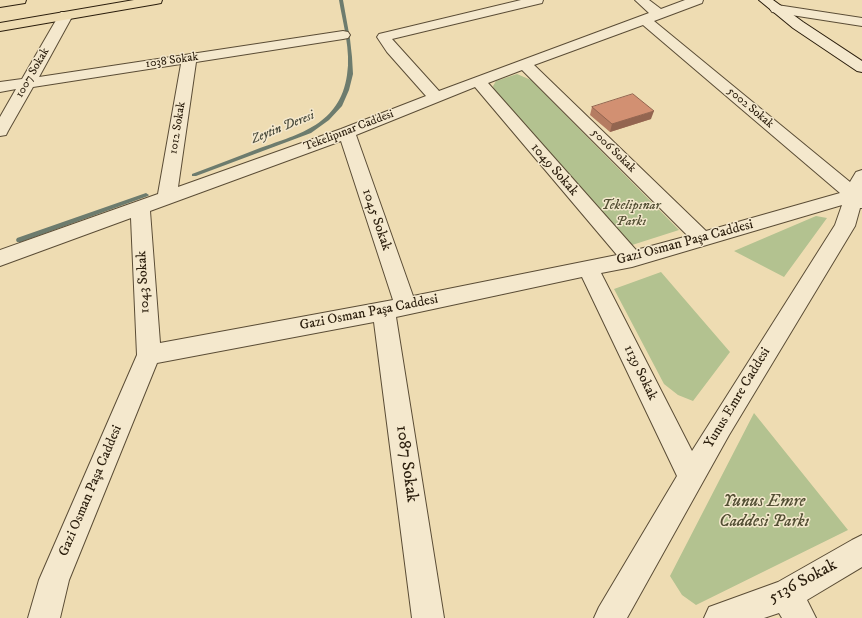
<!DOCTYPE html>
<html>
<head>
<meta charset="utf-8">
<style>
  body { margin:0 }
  canvas { display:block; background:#eedcb2 }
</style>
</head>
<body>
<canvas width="862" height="618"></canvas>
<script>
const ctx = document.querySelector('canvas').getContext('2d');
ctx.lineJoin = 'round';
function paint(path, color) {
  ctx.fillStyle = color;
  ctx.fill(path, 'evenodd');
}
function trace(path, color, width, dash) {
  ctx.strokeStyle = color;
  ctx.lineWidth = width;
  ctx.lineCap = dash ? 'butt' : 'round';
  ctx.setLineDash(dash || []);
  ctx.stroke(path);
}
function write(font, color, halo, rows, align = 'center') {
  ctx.font = font + ' "IM FELL DW Pica",serif';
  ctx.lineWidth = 3;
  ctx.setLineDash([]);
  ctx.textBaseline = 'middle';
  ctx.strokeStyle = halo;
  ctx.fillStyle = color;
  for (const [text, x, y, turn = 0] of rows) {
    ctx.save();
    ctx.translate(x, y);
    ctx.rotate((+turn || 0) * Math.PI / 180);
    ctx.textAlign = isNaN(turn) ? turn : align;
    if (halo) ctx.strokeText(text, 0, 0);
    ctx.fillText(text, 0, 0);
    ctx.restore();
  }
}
const green = new Path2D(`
  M 517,74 L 531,80 L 679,230 L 629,246 L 494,90 L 493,86 L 496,81 Z
  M 816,216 L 827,218 L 784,277 L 734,251 Z
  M 661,272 L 730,352 L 693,401 L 678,395 L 664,384 L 614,289 Z
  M 754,413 L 848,530 L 696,605 L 682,595 L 670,576 Z`);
const stream = new Path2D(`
  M 339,0 L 343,0 L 350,39 L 352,57 L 353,74 L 349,90 L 342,106 L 329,120 L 311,133 L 196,176 L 192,176 L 192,174 C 215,165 238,157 260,148 C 300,134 340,124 347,75 C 351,51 343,24 339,0 Z
  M 146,193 L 149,195 L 148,196 L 21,242 L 17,242 L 16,240 L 17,238 Z`);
const street = new Path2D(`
  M 521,0 L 543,0 L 542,3 L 392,39 L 439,91 L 649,13 L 635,0 L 649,0 L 661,9 L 685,0 L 703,0 L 702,3 L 654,21 L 850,182 L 856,172 L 862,170 L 862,208 L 860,208 L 855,226 L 729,435 L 627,618 L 594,618 L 599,607 L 677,476 L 582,277 L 396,317 L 444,618 L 412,618 L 374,322 L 157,363 L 69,580 L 60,618 L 28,618 L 39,580 L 137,355 L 131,218 L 0,266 L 0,250 L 158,194 L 181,64 L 33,87 L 8,131 L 6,135 L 0,136 L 0,117 L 16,89 L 0,92 L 0,82 L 22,79 L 59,15 L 61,12 L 71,12 L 73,15 L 39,77 L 343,31 L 348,32 L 350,35 L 348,38 L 343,39 L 196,62 L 178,187 L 341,129 L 426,96 L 387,52 L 377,37 L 379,34 ZM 643,25 L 840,193 L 706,231 L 534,65 ZM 522,70 L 688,236 L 636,250 L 488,83 ZM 475,87 L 617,255 L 413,296 L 356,135 ZM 341,141 L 393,300 L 160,343 L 150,211 ZM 842,205 L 835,225 L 692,451 L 601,273 L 632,267 Z
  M 777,5 L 862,18 L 862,26 L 772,12 L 770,9 L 772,6 Z
  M 862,535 L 862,567 L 807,600 L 816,618 L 782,618 L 779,613 L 764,618 L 704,618 L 709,607 L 778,582 L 852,540 Z`);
const secondary = new Path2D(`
  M 759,0 L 773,0 L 803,22 L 862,61 L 862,72 L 857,71 L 793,28 Z`);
const primary = new Path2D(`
  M 0,0 L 26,0 L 25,3 L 0,7 Z
  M 134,0 L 162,0 L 161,3 L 156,4 L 0,31 L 0,23 Z`);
const wall = new Path2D(`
  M 592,107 L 651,119 L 610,132 L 590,115 Z`);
const shadedWall = new Path2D(`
  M 654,111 L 651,119 L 610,132 L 612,124 Z`);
const building = new Path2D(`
  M 633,94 L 654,111 L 612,124 L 592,107 Z`);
const farStreetnames = [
  ["1038 Sokak",172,61,-8],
  ["1007 Sokak",33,73,-60],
  ["5002 Sokak",750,108,40],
  ["1012 Sokak",178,128,-81],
  ["Tekelipınar Caddesi",349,131,-21],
  ["5006 Sokak",613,151,44]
];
const farWaternames = [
  ["Zeytin Deresi",283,128,-22]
];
const streetNames = [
  ["1049 Sokak",554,170,49],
  ["1045 Sokak",376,220,71],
  ["Gazi Osman Paşa Caddesi",685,243,-15],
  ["1043 Sokak",144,282,-93],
  ["Gazi Osman Paşa Caddesi",369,313,-11],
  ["1139 Sokak",640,373,64],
  ["Yunus Emre Caddesi",738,398,-59],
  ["Gazi Osman Paşa Caddesi",91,491,-67]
];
const parkNames = [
  ["Tekelipınar",631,206],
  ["Parkı",631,222]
];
const nearStreetnames = [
  ["1087 Sokak",406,464,82],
  ["5136 Sokak",803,582,-28]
];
const nearParknames = [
  ["Yunus Emre",764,502],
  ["Caddesi Parkı",764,522]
];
paint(green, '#b3c290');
paint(stream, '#6d7c6e');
trace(street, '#5b4d36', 2);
trace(secondary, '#2a1d0c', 2);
trace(primary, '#2a1d0c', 2);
paint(street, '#f4e8cd');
paint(secondary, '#f4e8cd');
paint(primary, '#eedcb2');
paint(wall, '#b57c62');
paint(shadedWall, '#936550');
paint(building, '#d29072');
trace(building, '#936550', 1);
write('12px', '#2a1d0c', '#f4e8cd', farStreetnames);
write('italic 13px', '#4b4c3d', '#f4e8cd', farWaternames);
write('14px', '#2a1d0c', '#f4e8cd', streetNames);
write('italic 14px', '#534f34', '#f4e8cd', parkNames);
write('17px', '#2a1d0c', '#f4e8cd', nearStreetnames);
write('italic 17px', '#534f34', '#f4e8cd', nearParknames);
</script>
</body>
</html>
